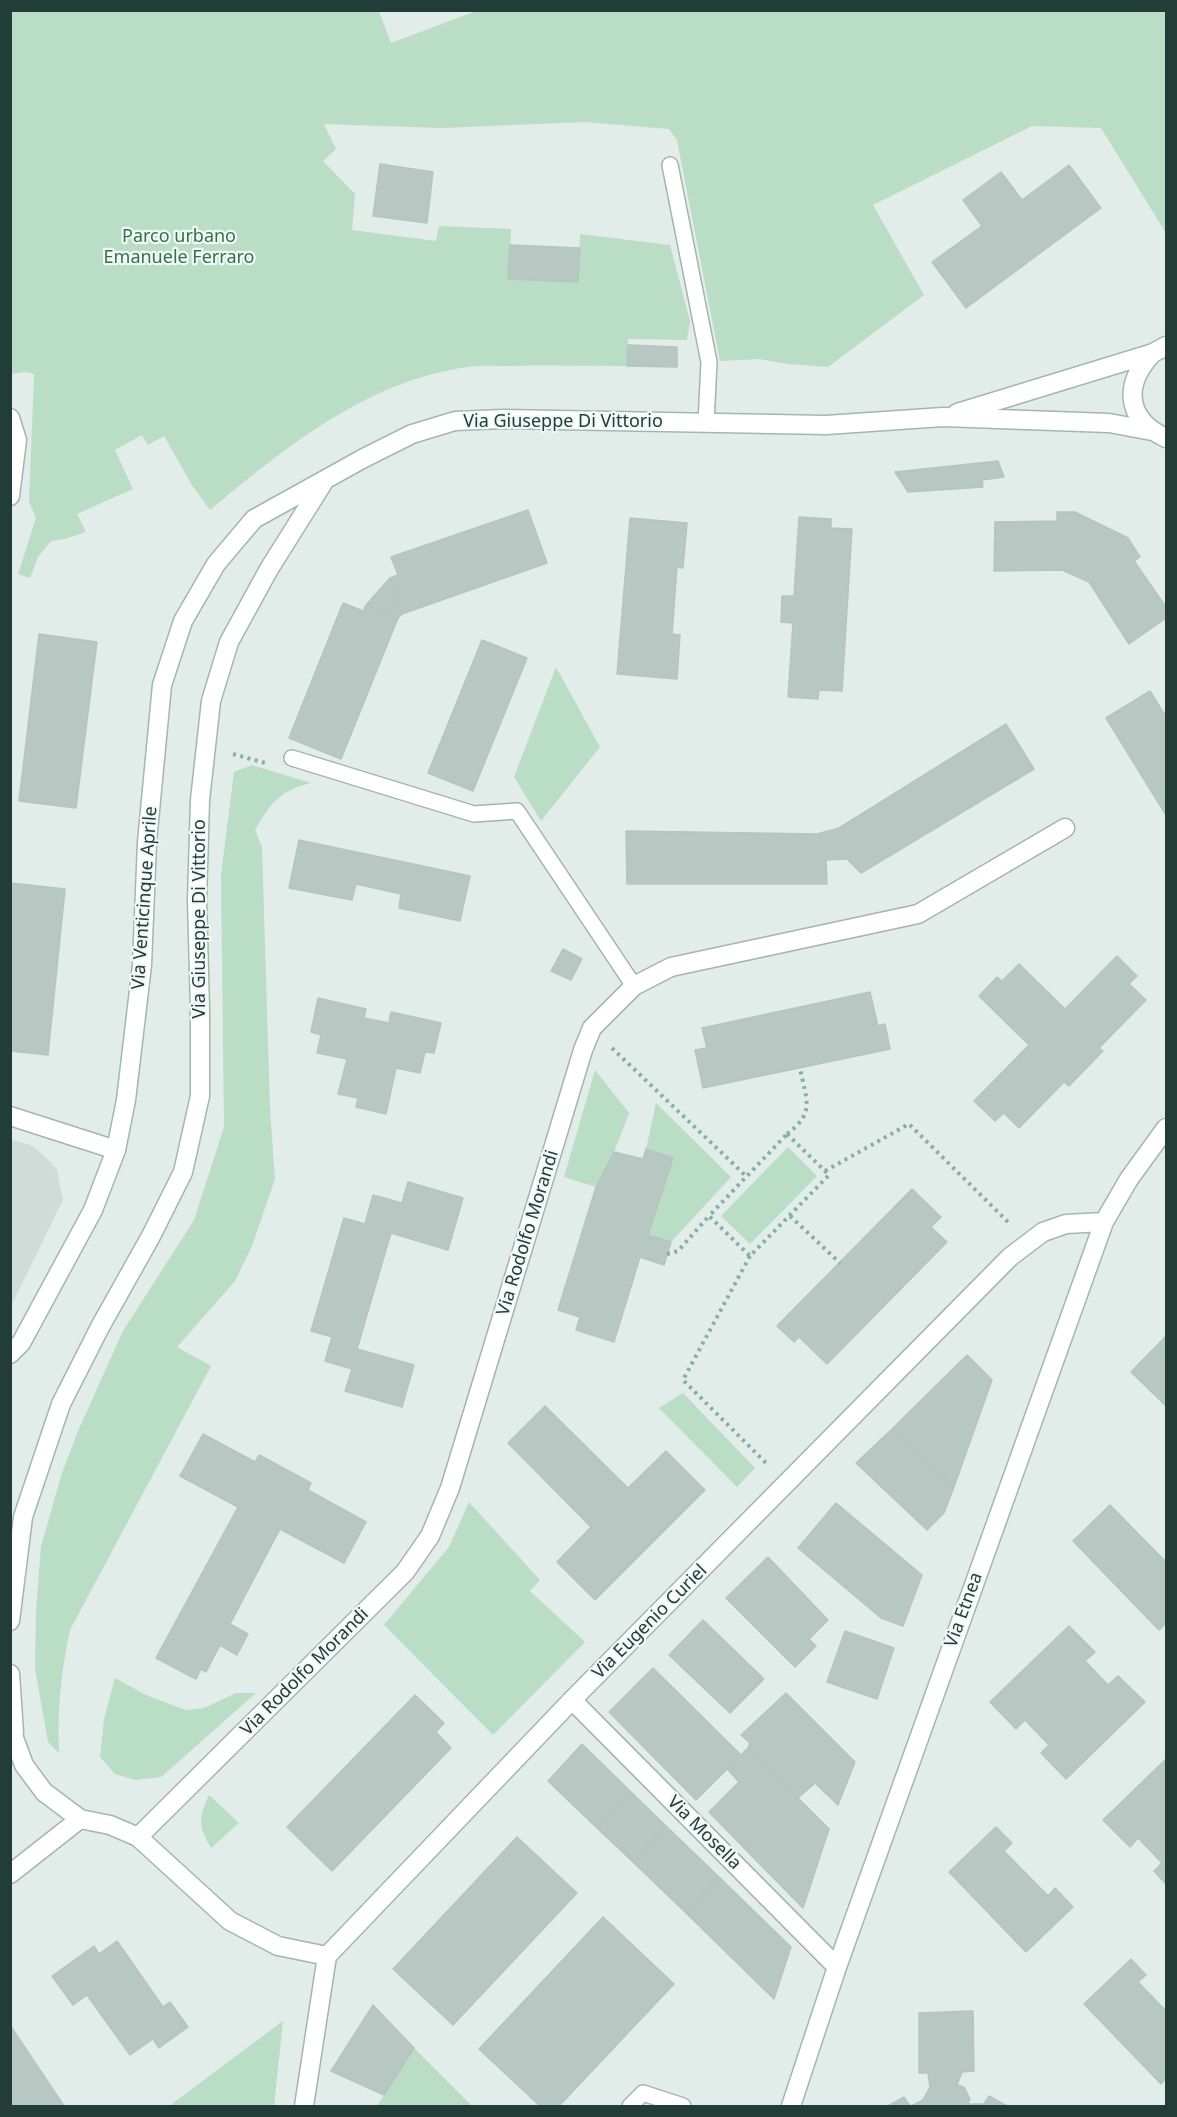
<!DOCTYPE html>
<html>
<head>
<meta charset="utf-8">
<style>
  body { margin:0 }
  #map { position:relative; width:1177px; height:2117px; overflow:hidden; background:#e2ece8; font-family:"Noto Sans",sans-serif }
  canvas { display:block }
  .frame { position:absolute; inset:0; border:12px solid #223d37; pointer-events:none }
</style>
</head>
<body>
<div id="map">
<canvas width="1177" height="2117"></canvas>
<div class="frame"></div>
</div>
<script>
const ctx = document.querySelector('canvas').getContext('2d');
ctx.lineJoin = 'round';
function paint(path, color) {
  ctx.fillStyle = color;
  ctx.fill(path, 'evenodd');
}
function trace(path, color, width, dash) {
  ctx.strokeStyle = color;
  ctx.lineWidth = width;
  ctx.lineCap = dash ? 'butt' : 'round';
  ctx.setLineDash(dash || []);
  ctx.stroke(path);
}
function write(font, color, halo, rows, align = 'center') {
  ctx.font = font + ' "Noto Sans",sans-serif';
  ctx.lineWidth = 4.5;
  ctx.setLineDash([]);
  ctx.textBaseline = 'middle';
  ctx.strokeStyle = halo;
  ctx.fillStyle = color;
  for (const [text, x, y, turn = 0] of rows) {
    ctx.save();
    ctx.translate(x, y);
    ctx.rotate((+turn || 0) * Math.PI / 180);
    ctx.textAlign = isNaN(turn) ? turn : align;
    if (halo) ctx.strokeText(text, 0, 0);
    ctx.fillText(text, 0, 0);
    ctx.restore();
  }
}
const built = new Path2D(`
  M 11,1140 L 31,1145 L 45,1156 L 57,1170 L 63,1200 L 11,1306 Z`);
const green = new Path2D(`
  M 479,10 L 1166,11 L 1166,233 L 1101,128 L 1032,126 L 873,205 L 924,295 L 828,367 L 788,364 L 759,359 L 720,361 L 677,140 L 669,129 L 585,122 L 442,128 L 324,124 L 336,149 L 323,161 L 355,194 L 352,230 L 436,241 L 439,226 L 511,229 L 509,279 L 578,282 L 580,234 L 670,245 L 690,321 L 687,340 L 628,339 L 627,366 C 589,366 551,365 513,366 C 498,366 482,365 467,367 C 365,382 286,447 210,510 L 192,485 L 164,436 L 148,445 L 142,435 L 115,450 L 133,489 L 77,514 L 86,532 L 65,539 L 51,541 L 38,557 L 30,578 L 18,574 L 36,518 L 29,501 L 34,374 L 27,372 L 10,374 L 10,11 L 379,11 L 391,43 Z
  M 556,667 L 600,747 L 541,821 L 514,777 Z
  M 252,765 L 311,783 C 280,790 270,804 255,830 L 262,847 L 270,1109 L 275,1179 L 252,1246 L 235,1281 L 177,1347 L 211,1366 L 70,1630 C 61,1672 57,1710 59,1753 L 48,1742 L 35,1668 L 36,1611 L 41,1546 L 62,1473 L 78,1431 L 123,1331 L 194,1220 L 224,1127 L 221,875 L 234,772 Z
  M 595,1070 L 629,1113 L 614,1152 L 596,1187 L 564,1177 Z
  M 656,1103 L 731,1177 L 671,1242 L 648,1235 L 673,1158 L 646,1149 Z
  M 788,1147 L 817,1176 L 750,1244 L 721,1216 Z
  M 683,1393 L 755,1468 L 737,1487 L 659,1408 Z
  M 469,1502 L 540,1580 L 530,1591 L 585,1642 L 493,1735 L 384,1625 L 449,1547 Z
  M 115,1678 L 146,1695 L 186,1710 L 204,1708 L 236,1693 L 256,1693 L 161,1777 L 135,1780 L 115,1774 L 100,1757 L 104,1719 Z
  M 209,1795 L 239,1823 L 211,1848 C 198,1825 198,1819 209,1795 Z
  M 283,2021 L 274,2106 L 169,2106 Z
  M 414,2048 L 472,2106 L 377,2106 Z`);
const building = new Path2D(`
  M 380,164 L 433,172 L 427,223 L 373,216 Z
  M 1069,165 L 1101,208 L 966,308 L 932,262 L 982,226 L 963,200 L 1001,172 L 1022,200 Z
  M 510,245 L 580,248 L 578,282 L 508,279 Z
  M 628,345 L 677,347 L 677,367 L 627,366 Z
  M 998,461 L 1004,477 L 982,480 L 983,487 L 908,492 L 895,472 Z
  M 528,510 L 547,563 L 402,614 L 390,578 L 398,575 L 391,557 Z
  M 1057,512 L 1075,512 L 1128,538 L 1140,557 L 1134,561 L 1166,607 L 1166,618 L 1129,644 L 1089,582 L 1062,570 L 994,571 L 995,522 L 1057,521 Z
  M 799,517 L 831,519 L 831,528 L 852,529 L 842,691 L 819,690 L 818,699 L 788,697 L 793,623 L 781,622 L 782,596 L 794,596 Z
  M 630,518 L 687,523 L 683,568 L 677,567 L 672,634 L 680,635 L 677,679 L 617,674 Z
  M 390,578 L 402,614 L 398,618 L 366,605 Z
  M 343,603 L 363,611 L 366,605 L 398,618 L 341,759 L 289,738 Z
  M 39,634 L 97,642 L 76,808 L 19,801 Z
  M 482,640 L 527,658 L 473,791 L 428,773 Z
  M 1150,691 L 1166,717 L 1166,815 L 1106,718 Z
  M 1006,724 L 1034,769 L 861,873 L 847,859 L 826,860 L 827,884 L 627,884 L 626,831 L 817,834 L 839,828 Z
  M 299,840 L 470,876 L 460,921 L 399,908 L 401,894 L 356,884 L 352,900 L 289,888 Z
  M 10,883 L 65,889 L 48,1055 L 10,1051 Z
  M 563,949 L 582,959 L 571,980 L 551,971 Z
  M 1117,956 L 1137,976 L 1129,984 L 1146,1000 L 1099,1048 L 1103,1051 L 1069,1086 L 1064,1082 L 1019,1128 L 1004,1113 L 995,1121 L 974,1101 L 1029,1045 L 979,996 L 997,977 L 1002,981 L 1019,964 L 1065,1009 Z
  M 870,992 L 878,1026 L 885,1024 L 890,1049 L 703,1088 L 695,1050 L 707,1048 L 702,1028 Z
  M 318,998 L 366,1009 L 364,1018 L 389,1023 L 391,1012 L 441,1023 L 434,1053 L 425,1052 L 420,1073 L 396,1068 L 386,1114 L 356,1107 L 358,1098 L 338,1094 L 347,1059 L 317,1053 L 321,1035 L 311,1032 Z
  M 646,1149 L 673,1158 L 648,1235 L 671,1242 L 664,1265 L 640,1257 L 614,1342 L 576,1330 L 580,1317 L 558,1310 L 596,1187 L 614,1152 L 643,1159 Z
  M 408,1182 L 463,1198 L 448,1250 L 391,1233 L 357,1349 L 414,1365 L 402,1407 L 345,1391 L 352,1369 L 325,1361 L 332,1337 L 311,1331 L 344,1218 L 365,1224 L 373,1195 L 402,1203 Z
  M 912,1189 L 941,1217 L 931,1227 L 947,1242 L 827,1364 L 799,1337 L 794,1342 L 777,1326 Z
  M 1166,1336 L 1166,1406 L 1131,1372 Z
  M 967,1355 L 992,1380 L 954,1487 L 892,1429 Z
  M 545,1406 L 628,1488 L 666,1451 L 705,1490 L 595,1600 L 557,1562 L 591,1527 L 508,1443 Z
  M 892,1429 L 954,1487 L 944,1513 L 927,1530 L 856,1463 Z
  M 203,1434 L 255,1462 L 259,1455 L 311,1483 L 308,1490 L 366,1522 L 344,1563 L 280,1529 L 230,1624 L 248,1634 L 237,1655 L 220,1645 L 206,1672 L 201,1669 L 196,1679 L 156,1658 L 238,1507 L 180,1476 Z
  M 836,1503 L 922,1575 L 903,1626 L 881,1618 L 798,1548 Z
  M 1110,1505 L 1166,1562 L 1166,1623 L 1159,1630 L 1073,1541 Z
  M 768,1557 L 828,1620 L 809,1639 L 816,1646 L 795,1667 L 726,1598 Z
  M 703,1620 L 764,1679 L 730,1713 L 669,1655 Z
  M 1069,1626 L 1095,1652 L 1085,1661 L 1108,1685 L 1118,1676 L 1145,1702 L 1066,1779 L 1041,1753 L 1049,1745 L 1025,1720 L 1016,1729 L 990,1702 Z
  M 845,1631 L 894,1648 L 877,1699 L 827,1682 Z
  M 653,1668 L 741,1755 L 696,1800 L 609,1712 Z
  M 786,1693 L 855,1762 L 838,1805 L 815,1783 L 798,1798 L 748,1748 L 750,1743 L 741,1735 Z
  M 415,1695 L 444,1723 L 436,1732 L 451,1748 L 332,1871 L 287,1827 Z
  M 582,1744 L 631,1792 L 598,1829 L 548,1781 Z
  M 748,1748 L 798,1798 L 746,1850 L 709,1812 L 739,1782 L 727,1769 Z
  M 1166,1759 L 1166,1884 L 1154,1871 L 1162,1863 L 1138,1838 L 1130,1847 L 1103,1820 Z
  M 631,1792 L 666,1826 L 633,1862 L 598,1829 Z
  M 798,1798 L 829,1829 L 803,1908 L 746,1850 Z
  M 666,1826 L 719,1877 L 686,1913 L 633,1862 Z
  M 996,1827 L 1012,1843 L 1004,1851 L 1048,1896 L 1055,1888 L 1073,1907 L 1026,1952 L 949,1872 Z
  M 517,1837 L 577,1893 L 453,2025 L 393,1969 Z
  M 719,1877 L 791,1947 L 774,1999 L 686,1913 Z
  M 603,1917 L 674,1984 L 559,2106 L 540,2106 L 479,2049 Z
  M 117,1941 L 163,2007 L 170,2002 L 188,2027 L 159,2048 L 153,2039 L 130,2055 L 87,1995 L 73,2005 L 52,1976 L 94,1946 L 99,1954 Z
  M 1131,1959 L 1146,1975 L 1138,1982 L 1166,2011 L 1166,2078 L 1161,2084 L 1084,2004 Z
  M 373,2005 L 414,2048 L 384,2095 L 331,2071 Z
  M 973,2011 L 974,2071 L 962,2072 L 957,2085 L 964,2087 L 970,2099 L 968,2104 L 984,2104 L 989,2096 L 1007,2106 L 911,2106 L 923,2100 L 930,2087 L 928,2073 L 919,2073 L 919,2013 Z
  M 10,2025 L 64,2106 L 10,2106 Z
  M 904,2097 L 910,2106 L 888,2106 Z`);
const path = new Path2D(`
  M 233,754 L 269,764
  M 612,1048 L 747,1177
  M 787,1134 L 829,1175 L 750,1256 L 709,1216 Z
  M 787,1134 C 816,1112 806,1100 800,1068
  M 825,1171 L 909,1124 L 1011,1225
  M 790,1216 L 840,1263
  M 667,1254 L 678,1251 L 709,1216
  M 750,1256 L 683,1380 L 767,1464`);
const lane = new Path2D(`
  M 670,165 L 709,362 L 706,423
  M 292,758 L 474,814 L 517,811 L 634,986
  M 630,2106 L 643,2093 L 683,2106`);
const street = new Path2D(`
  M 10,418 L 17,440 L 10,496
  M 10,1116 L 116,1150
  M 572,1700 L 837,1967
  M 138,1837 L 405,1572 L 430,1536 L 450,1488 L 583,1050 L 592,1028 L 634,986 L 671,967 L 918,914 L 1065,828
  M 10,1874 L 80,1819
  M 304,2106 L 327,1956`);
const secondary = new Path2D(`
  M 1153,353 C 1123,384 1125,419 1166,438
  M 957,413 L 1153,353 L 1166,346
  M 10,1354 L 21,1343 L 93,1210 L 116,1150 L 126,1100 L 142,965 L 147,842 L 162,685 L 183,621 L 216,564 L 254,519 L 364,458 L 412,434 L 455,421 L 503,419 L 826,425 L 943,417 L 1109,423 L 1152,431
  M 10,1621 L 23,1517 L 61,1404 L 100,1327 L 151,1236 L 183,1172 L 200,1096 L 200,1010 L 197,900 L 200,800 L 211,701 L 229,642 L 269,569 L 323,483
  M 10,1674 L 14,1733
  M 10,1727 L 24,1765 L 44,1792 L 80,1819 L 110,1825 L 138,1837 L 230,1921 L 278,1946 L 327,1956 L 572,1700 L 1010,1257 L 1043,1232 L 1066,1224 L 1104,1222
  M 791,2106 L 837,1967 L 1104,1222 L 1129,1179 L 1166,1128`);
const parkNames = [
  ["Parco urbano",179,237],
  ["Emanuele Ferraro",179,258]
];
const streetNames = [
  ["Via Giuseppe Di Vittorio",563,422],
  ["Via Venticinque Aprile",145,898,-86],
  ["Via Giuseppe Di Vittorio",200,919,-90],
  ["Via Rodolfo Morandi",528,1233,-73],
  ["Via Etnea",964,1610,-70],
  ["Via Eugenio Curiel",650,1622,-45],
  ["Via Rodolfo Morandi",305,1672,-45],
  ["Via Mosella",704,1833,45]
];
paint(built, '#d0dcd7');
paint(green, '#baddc6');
paint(building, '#b7c7c1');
trace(building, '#b4c6bf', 1.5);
trace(lane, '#a5b4af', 18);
trace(street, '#a5b4af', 21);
trace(secondary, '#a0b8b1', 21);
trace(path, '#82b0a4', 4, [3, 4.5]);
trace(lane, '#fff', 15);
trace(street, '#fff', 18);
trace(secondary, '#fff', 18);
write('18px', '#2c744c', '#f2f8f6', parkNames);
write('18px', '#223d37', '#f2f8f6', streetNames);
</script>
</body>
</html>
